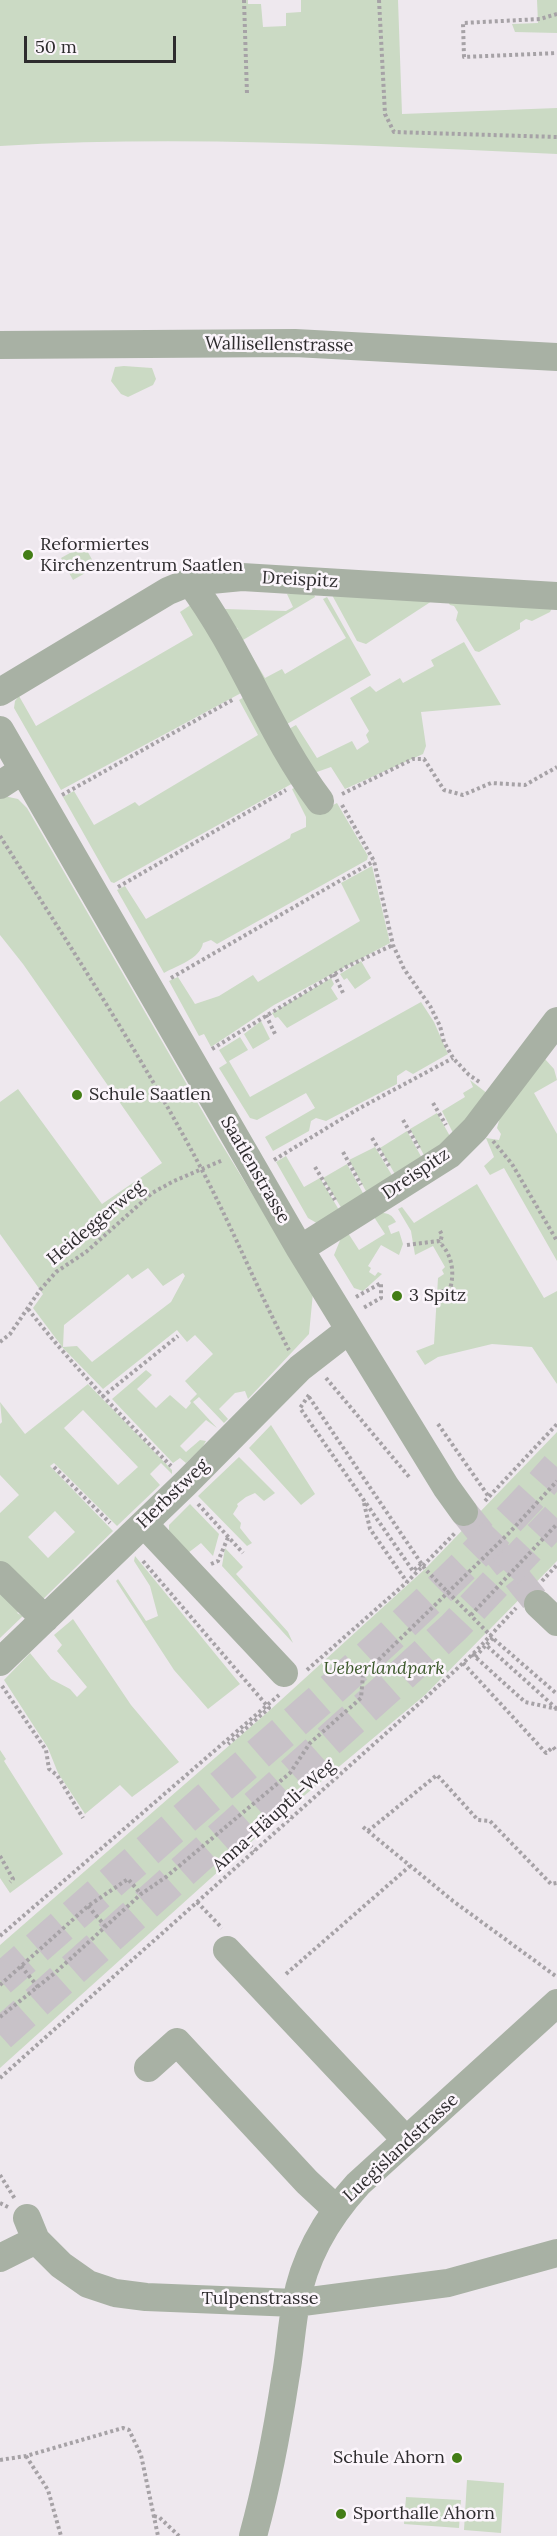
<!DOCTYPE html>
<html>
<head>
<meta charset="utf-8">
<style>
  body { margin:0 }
  #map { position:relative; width:557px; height:2536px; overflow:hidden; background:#eee8ee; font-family:Lora,serif }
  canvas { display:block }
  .scale { position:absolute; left:24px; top:36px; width:152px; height:27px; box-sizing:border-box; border:3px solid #2e2c2e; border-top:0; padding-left:8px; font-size:18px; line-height:21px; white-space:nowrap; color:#2e2c2e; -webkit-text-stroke:4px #fbf5fb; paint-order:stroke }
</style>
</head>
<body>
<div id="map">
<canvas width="557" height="2536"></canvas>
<div class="scale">50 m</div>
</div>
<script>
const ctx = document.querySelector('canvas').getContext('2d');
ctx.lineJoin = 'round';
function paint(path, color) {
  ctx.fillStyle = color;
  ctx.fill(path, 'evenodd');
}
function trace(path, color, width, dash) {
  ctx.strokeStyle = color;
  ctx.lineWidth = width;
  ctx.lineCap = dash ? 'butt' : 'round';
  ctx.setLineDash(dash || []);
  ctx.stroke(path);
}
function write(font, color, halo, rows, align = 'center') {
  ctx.font = font + ' Lora,serif';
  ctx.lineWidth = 5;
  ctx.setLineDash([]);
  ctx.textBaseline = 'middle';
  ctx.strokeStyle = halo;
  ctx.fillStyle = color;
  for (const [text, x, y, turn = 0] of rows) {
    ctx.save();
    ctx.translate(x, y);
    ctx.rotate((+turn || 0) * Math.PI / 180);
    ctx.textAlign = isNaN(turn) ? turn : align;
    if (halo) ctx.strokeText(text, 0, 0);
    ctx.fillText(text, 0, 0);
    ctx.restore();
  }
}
const green = new Path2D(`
  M 0,0 L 248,0 L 248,4 L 261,4 L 263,27 L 286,26 L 286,13 L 301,12 L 301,0 L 398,0 L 402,114 L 557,108 L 557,154 C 372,146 185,135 0,146 Z
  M 537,0 L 557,0 L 557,33 L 515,32 L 512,24 L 538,23 Z
  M 124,366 L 152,368 L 156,379 L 153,385 L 128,397 L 121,394 L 111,381 L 115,367 Z
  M 84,545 L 95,565 L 94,568 L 73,580 L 61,558 Z
  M 287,594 L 314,594 L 315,597 L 243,640 L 229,635 L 238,629 L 216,613 L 225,609 L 286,611 L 293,607 Z
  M 332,595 L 432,601 L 366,644 L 357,641 Z
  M 327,597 L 371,675 L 282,727 L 244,643 L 265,678 L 282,669 L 285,674 L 346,638 L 323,599 Z
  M 448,602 L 552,608 L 550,612 L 532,621 L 526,619 L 520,623 L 520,629 L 479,652 L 475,651 L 456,620 L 458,612 L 454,606 L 450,605 Z
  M 192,604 L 243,692 L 61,790 L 14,708 L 15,701 L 19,696 L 36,726 L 193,635 L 180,612 Z
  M 464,642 L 501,705 L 421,712 L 426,746 L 423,754 L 345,789 L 331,767 L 314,773 L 287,730 L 296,725 L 317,758 L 352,741 L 357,750 L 369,742 L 366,735 L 369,731 L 350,698 L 370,686 L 376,692 L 400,678 L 403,683 L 434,666 L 431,660 Z
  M 246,696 L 295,782 L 114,883 L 111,882 L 63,797 L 74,791 L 94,825 L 135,802 L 139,806 L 258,735 L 239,700 Z
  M 298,786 L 319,812 L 337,803 L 368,856 L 367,860 L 217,944 L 211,940 L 203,943 C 200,959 178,965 164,973 L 117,890 L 125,886 L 146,919 L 290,838 L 291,834 L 306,827 L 306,817 L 292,789 Z
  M 4,796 L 18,799 L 27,808 L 219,1140 L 313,1293 L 309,1334 L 248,1399 L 245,1391 L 235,1393 L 219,1409 L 228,1419 L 224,1423 L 199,1397 L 193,1402 L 217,1428 L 206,1420 L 180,1446 L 186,1452 L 200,1440 L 206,1441 L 202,1448 L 186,1463 L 180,1458 L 173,1463 L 112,1399 L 146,1370 L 152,1375 L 137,1389 L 156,1408 L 170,1395 L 186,1409 L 191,1403 L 190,1401 L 197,1394 L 185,1381 L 213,1354 L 195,1335 L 187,1342 L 177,1330 L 103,1389 L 63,1348 L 33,1308 L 43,1294 L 0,1234 L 0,1102 L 18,1089 L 102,1204 L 162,1163 L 23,964 L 0,935 L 0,798 ZM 148,1268 L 163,1286 L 183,1273 L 185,1276 L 171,1302 L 92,1362 L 77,1346 L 63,1347 L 64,1325 L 128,1274 L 132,1279 Z
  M 372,866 L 390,943 L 274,1005 L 211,1047 L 204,1034 L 199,1036 L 169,981 L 178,977 L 195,1004 L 219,996 L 253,975 L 258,982 L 360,921 L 341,883 Z
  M 361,961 L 371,978 L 355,989 L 347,978 L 344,980 L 340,974 Z
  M 331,978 L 334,984 L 331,988 L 338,999 L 287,1028 L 278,1017 L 275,1018 L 272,1013 Z
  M 421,1002 L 434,1022 L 448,1054 L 413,1074 L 406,1070 L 397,1076 L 397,1084 L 326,1121 L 316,1118 L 311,1121 L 309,1131 L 273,1151 L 265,1137 L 315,1108 L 306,1093 L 257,1120 L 250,1118 L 219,1068 L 227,1063 L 219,1050 L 240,1037 L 248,1050 L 229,1061 L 250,1097 Z
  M 261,1021 L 270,1039 L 253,1049 L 244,1034 Z
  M 545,1059 L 554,1069 L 557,1080 L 534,1093 L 557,1134 L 557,1261 L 504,1168 L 490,1175 L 484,1166 L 494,1157 L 486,1138 L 499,1140 L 501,1134 L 497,1128 L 502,1110 Z
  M 470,1080 L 488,1094 L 454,1135 L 442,1111 L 465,1097 L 463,1093 L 473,1087 Z
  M 437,1113 L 451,1138 L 425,1157 L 410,1129 Z
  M 407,1131 L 423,1160 L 396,1176 L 380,1148 Z
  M 375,1147 L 393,1177 L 367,1193 L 349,1160 Z
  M 286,1156 L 304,1187 L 320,1178 L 339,1210 L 320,1225 L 308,1218 L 276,1162 Z
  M 347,1164 L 364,1195 L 342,1209 L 323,1178 Z
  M 477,1184 L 544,1298 L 557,1291 L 557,1384 L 532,1347 L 492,1344 L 438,1357 L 425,1365 L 416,1351 L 434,1344 L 438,1278 L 444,1274 L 442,1270 L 445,1267 L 433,1246 L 415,1255 L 411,1231 L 398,1209 L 402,1207 L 414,1223 Z
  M 381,1213 C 389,1213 392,1215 396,1222 L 388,1226 L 391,1234 L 399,1231 L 403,1244 L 399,1255 L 381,1245 L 368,1266 L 371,1268 L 369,1272 L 375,1276 L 378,1272 L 382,1274 L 363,1291 L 354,1288 L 334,1255 L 341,1238 L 348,1233 L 359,1250 L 385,1234 L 374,1217 Z
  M 88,1384 L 172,1470 L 172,1474 L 161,1463 L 150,1474 L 160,1485 L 117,1526 L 54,1463 L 50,1466 L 113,1531 L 38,1604 L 0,1569 L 0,1513 L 19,1495 L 0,1475 L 0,1424 L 2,1422 L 0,1402 L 25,1434 ZM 83,1410 L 138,1467 L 118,1485 L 64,1428 ZM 55,1511 L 75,1532 L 48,1558 L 28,1537 Z
  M 271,1425 L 315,1494 L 301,1505 L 249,1448 Z
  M 557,1432 L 557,1561 L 425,1695 L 281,1815 L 0,2068 L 0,1945 L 270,1710 L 425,1569 Z
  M 239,1457 L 275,1493 L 264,1501 L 255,1493 L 246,1497 L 237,1504 L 238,1506 L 233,1514 L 241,1523 L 240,1528 L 252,1543 L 247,1546 L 198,1496 Z
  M 190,1504 L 219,1534 L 213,1556 L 201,1543 L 188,1553 L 169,1531 L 169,1525 Z
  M 225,1548 L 243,1567 L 236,1574 L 288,1632 L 293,1643 L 222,1566 Z
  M 135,1556 L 240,1684 L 208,1709 L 174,1670 L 116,1581 L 118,1579 L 146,1621 L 158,1616 L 150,1586 L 134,1561 Z
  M 0,1580 L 26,1605 L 17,1613 L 23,1616 L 0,1638 Z
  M 73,1619 L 131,1705 L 179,1762 L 132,1797 L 120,1785 L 85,1814 L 58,1773 L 48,1748 L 4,1680 L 30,1653 L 51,1679 L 70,1689 L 77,1697 L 87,1687 L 57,1651 L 62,1645 L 54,1635 Z
  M 0,1750 L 6,1759 L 4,1761 L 63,1854 L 10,1893 L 0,1878 Z
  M 467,2480 L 504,2483 L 501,2533 L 464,2530 Z
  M 406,2497 L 461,2500 L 459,2528 L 404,2524 Z`);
const minorTunnel = new Path2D(`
  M 464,1512 L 538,1604`);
const highwayTunnel = new Path2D(`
  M 0,1980 C 75,1915 150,1848 225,1783 C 340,1683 456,1582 557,1467
  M 0,2035 L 401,1676 L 454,1627 L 557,1518`);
const path = new Path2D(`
  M 244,0 L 247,94
  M 379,0 L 385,114 L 394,132 L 557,137
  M 557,14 L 540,19 L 463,23 L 464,57 L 557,53
  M 342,794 L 413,759 L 424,759 L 444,790 L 463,795 L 491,783 L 525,785 L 557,767
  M 62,795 L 234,699
  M 342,805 L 374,861 L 393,945 L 404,969 L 430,1006 L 440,1026 L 444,1042 L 453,1058 L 469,1075 L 481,1083
  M 0,836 C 69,945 142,1056 202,1170 C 233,1229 258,1291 289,1350
  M 118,887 L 286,790
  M 334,974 L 344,995
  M 171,978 L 374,861
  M 266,1015 L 275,1034
  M 212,1049 L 346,967 L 393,945
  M 433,1103 L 446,1125
  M 403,1120 L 419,1148
  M 372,1138 L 389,1166
  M 493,1141 L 512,1164 L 557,1241
  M 343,1152 L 361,1185
  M 274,1160 L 358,1109 L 453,1058
  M 315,1167 L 335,1200
  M 440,1231 L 442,1235 L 440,1243
  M 407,1245 L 438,1241 C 452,1253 455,1272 450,1289 L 437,1293
  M 356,1297 L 381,1283 L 381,1298 L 363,1308
  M 28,1309 C 72,1365 121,1416 171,1466
  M 0,1342 L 10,1334 L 40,1290 L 56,1272 L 86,1252 L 152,1193 L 174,1181 L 223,1160
  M 326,1378 L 410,1478
  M 309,1395 L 300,1408 L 413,1571 L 421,1564
  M 102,1397 L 178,1336
  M 309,1397 L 425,1569 L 496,1641 L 557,1694
  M 438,1424 L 489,1497
  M 54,1467 L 110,1523
  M 485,1501 L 557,1424
  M 364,1503 L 370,1529 L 407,1582
  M 198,1504 L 243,1553
  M 143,1561 L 269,1708 L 228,1744
  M 211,1564 L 218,1561 L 229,1535
  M 542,1581 L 557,1565
  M 471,1615 L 557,1524
  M 493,1638 L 486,1645 L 557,1709
  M 472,1654 L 525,1702 L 557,1709
  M 475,1657 L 486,1645
  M 463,1663 L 546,1753 L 553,1747 L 557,1752
  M 307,1670 L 407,1582 L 455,1533
  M 2,1686 L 46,1750 L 49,1769 L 57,1775 L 83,1818
  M 283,1816 L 292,1817
  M 363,1827 L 453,1901 L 557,1977
  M 368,1831 L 437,1775 L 478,1820 L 490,1821 L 551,1884 L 557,1883
  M 250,1845 L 255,1851
  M 0,1856 L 13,1879 L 10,1882
  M 197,1902 L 222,1928
  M 88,1906 L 106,1927
  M 0,1936 L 279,1695
  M 21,1966 L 38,1987
  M 286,1974 L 410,1866
  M 0,1985 L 88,1906 L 128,1879 L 141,1894
  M 0,2017 L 56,1972 L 141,1894 L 166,1877 L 290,1773 L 310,1743 L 361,1698 L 363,1675 L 510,1532 L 557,1481
  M 0,2078 L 420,1703 L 476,1651 L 516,1608
  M 0,2175 L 15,2199
  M 0,2203 L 8,2207
  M 26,2456 L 48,2490 L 61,2536
  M 0,2460 L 26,2456 L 123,2428 L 129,2430 L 141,2455 L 158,2536
  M 154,2516 L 159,2517 L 179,2536`);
const minor = new Path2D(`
  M 0,345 L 295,343 L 557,357
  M 190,582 C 241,650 269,733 320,801
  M 0,692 L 168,591 L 190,582 L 242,577 L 557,596
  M 0,730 L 300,1249 L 446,1487 L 464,1512
  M 0,785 L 23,770
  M 300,1249 L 449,1155 L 475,1129 L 557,1021
  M 144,1524 L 284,1673
  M 0,1575 L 45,1619
  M 538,1604 L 557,1622
  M 0,1662 L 186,1483 L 300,1368 L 349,1330
  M 227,1950 L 406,2140
  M 148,2068 L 177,2042 L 307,2182 L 336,2209
  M 27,2218 L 36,2240 L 61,2265 L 88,2284 L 115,2293 L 146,2297 L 295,2303 L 448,2283 L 557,2253
  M 0,2258 L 36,2240
  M 253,2536 C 267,2485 277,2432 285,2380 C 290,2354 291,2328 296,2303 C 304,2257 327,2218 358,2184 L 557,2003`);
const markers = [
  [28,555,6,"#437d16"],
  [77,1095,6,"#437d16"],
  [397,1296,6,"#437d16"],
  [457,2458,6,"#437d16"],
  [341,2514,6,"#437d16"]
];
const streetNames = [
  ["Wallisellenstrasse",279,345,1],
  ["Dreispitz",300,580,3],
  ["Saatlenstrasse",255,1170,60],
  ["Dreispitz",416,1174,-34],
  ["Heideggerweg",96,1223,-40],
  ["Herbstweg",173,1494,-44],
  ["Anna-Häuptli-Weg",274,1816,-42],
  ["Luegislandstrasse",401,2148,-43],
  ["Tulpenstrasse",260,2299]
];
const poiNames = [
  ["Reformiertes",40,545],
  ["Kirchenzentrum Saatlen",40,566],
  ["Schule Saatlen",89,1095],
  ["3 Spitz",409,1296],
  ["Schule Ahorn",445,2458,"right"],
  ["Sporthalle Ahorn",353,2514]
];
const parkNames = [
  ["Ueberlandpark",384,1669]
];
paint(green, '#cbdac4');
trace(minorTunnel, '#c8c2c8', 28, [28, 14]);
trace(highwayTunnel, '#c8c2c8', 33, [33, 16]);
trace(path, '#a6a2a6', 4, [3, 3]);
trace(minor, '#a8b1a4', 28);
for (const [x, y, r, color] of markers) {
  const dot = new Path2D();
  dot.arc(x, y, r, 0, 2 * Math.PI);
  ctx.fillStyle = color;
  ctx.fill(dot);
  trace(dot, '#fbf5fb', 2);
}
write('18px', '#2e2c2e', '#fbf5fb', streetNames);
write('18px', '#2e2c2e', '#fbf5fb', poiNames, 'left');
write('italic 18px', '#3c592b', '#fbf5fb', parkNames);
</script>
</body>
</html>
